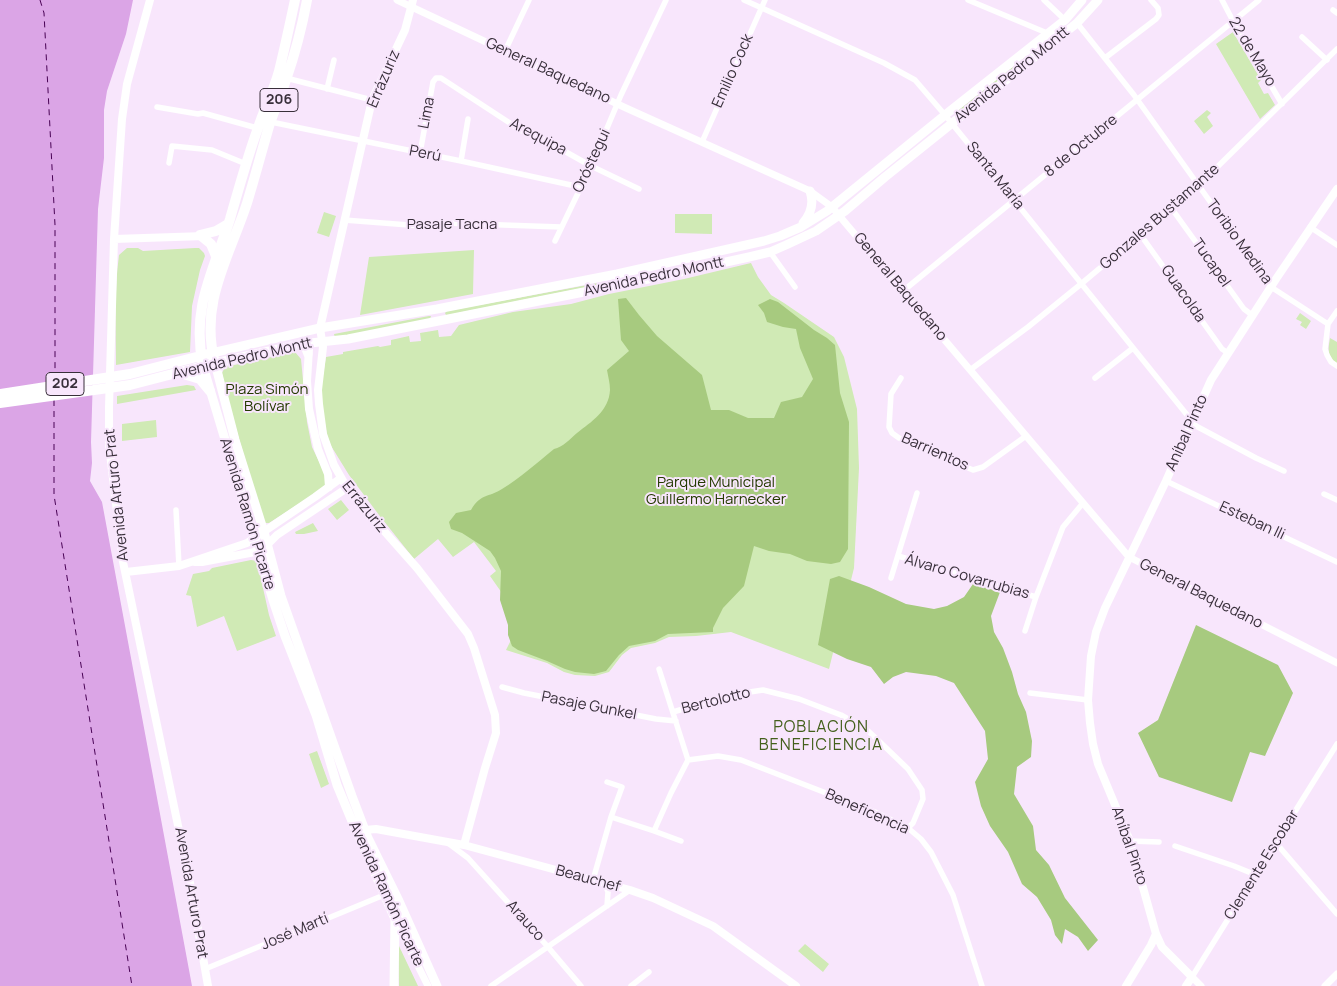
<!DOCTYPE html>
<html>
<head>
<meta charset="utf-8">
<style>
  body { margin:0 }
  canvas { display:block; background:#f8e6fc }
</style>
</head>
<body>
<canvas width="1337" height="986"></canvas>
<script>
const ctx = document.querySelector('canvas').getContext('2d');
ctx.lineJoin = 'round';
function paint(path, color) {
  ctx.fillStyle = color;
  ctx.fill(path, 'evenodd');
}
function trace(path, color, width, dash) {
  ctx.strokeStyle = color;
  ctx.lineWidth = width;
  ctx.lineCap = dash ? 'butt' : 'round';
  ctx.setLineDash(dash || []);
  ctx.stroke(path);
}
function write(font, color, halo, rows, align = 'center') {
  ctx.font = font + ' Manrope,sans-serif';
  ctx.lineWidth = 4;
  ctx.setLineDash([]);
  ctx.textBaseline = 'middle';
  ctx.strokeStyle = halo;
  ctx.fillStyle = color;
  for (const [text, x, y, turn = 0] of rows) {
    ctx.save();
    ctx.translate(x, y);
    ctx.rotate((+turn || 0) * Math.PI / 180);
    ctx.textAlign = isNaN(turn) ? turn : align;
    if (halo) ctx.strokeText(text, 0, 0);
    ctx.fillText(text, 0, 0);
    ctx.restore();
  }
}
const green = new Path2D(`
  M 1233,32 L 1261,80 L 1258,83 L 1264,94 L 1268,93 L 1275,105 L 1260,119 L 1216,44 Z
  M 1026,55 L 1027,56 L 1021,61 L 1016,68 L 958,116 L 955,113 Z
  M 1207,110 L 1211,113 L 1207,117 L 1213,126 L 1204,134 L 1194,121 Z
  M 324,212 L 336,216 L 329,237 L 317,233 Z
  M 675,214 L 712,214 L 712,234 L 675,233 Z
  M 127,248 L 138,248 L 143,251 L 195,248 L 199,248 L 204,253 L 205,256 L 200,270 L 192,306 L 190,352 L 116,365 C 116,329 114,292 119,255 Z
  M 474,250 L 473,294 L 360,315 L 369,257 Z
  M 751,263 L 758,277 L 771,295 L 784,303 L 834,337 L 844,357 L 857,409 L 859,468 L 854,568 L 829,669 L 731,632 L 696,636 L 669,637 L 655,643 L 631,648 L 622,655 L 609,672 L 595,676 L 575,675 L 564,672 L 547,663 L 506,650 L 514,634 L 504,596 L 490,576 L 496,571 L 474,542 L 453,557 L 438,539 L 414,559 L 379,515 L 349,475 L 328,441 L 320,394 L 326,357 L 343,354 L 343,352 L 378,346 L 380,347 L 391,345 L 391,340 L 409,336 L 410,342 L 421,341 L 420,333 L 438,330 L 439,337 L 451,336 L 459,325 L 513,312 L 571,304 L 609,294 L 684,279 Z
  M 598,283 L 603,284 L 448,315 L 446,315 L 445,313 L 447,311 Z
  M 1300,313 L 1311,321 L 1306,329 L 1300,325 L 1302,322 L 1296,319 Z
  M 429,316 L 431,316 L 430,319 L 335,338 L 334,334 Z
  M 1330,338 L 1337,342 L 1337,364 C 1327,355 1328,350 1330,338 Z
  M 295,352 L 301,359 L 307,422 L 312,447 L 326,476 L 325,487 L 269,523 L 264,523 L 229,405 L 222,373 L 225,367 Z
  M 187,385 L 194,386 L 196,390 L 117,404 L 117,396 Z
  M 156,420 L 157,437 L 122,441 L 122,424 Z
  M 341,500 L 349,510 L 337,520 L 328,509 Z
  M 313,523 L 318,531 L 304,534 L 296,534 L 295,532 Z
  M 251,560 L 257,561 L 269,615 L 276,636 L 237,651 L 224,616 L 197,627 L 191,596 L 186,595 L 193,574 L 209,571 L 212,568 Z
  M 317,751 L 329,784 L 321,788 L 309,754 Z
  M 805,944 L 829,964 L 823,972 L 798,951 Z
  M 399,946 L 418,986 L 399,986 L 398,947 Z`);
const forest = new Path2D(`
  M 626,298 L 639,315 L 657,336 L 702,375 L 711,410 L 729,410 L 748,418 L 774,418 L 781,402 L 802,397 L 813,379 L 800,348 L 796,329 L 783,327 L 767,322 L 764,313 L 758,305 L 770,299 L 778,302 L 814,330 L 827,338 L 835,345 L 840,393 L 849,422 L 848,549 L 840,562 L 831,564 L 807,561 L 790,554 L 769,551 L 754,546 L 744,586 L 723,608 L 713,628 L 713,632 L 668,634 L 655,641 L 629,646 L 619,655 L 606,671 L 594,674 L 575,672 L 565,669 L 547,661 L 518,650 L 512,646 L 508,635 L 508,625 L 500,600 L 501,571 L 495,558 L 490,551 L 462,533 L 451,529 L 449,522 L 456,513 L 471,510 C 481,493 488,498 502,489 C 520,478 538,462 554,449 C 563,447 570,439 577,433 C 591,422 609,411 610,390 C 610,383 608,376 607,370 L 629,351 L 621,340 L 618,299 Z
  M 839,576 L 869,587 L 906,604 L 934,609 L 947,606 L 964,597 L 973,584 L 1000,592 L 991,616 L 994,632 L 1003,648 L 1012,672 L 1018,694 L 1026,712 L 1032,741 L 1031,757 L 1017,767 L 1014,794 L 1033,826 L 1036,850 L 1049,865 L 1065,898 L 1098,940 L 1088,951 L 1078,937 L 1065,929 L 1062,944 L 1055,935 L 1051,920 L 1037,897 L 1022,884 L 1008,852 L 990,826 L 981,806 L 975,782 L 988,759 L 985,731 L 954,683 L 936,676 L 906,672 L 893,677 L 884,684 L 871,667 L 847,659 L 818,645 L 830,579 Z
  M 1196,625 L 1278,665 L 1293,693 L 1265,756 L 1250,752 L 1232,802 L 1159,777 L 1138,733 L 1158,720 Z`);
const water = new Path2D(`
  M 0,0 L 133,0 L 126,34 L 107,91 L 104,110 L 104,158 L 98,209 L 91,442 L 92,463 L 90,481 L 102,502 L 192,986 L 0,986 Z`);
const ferry = new Path2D(`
  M 40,0 L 44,13 L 55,225 L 55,381
  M 54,400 L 54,495 L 132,986`);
const minor = new Path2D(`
  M 744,0 L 884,63 L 915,80 L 945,115 L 1014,200 L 1196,426 L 1256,458 L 1284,471
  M 968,0 L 1047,33
  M 1044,0 L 1065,20
  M 1222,0 L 1233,21 L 1282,104
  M 1333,10 L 1337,13
  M 1077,23 L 1134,95 L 1271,287 L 1328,324
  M 1302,37 L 1327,60
  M 505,51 L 529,0
  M 1105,58 L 1156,19 L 1159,15 L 1158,8 L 1151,0
  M 286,78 L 372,100
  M 327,89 L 334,60
  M 157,107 L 198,114 L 203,113 L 257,128
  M 271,122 L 461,161 L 580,187
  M 702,142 L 765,0
  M 420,153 L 433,82 L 436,78 L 441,78 L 522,131 L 534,134 L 591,166 L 639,189
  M 461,161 L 468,119
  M 169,163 L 172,146 L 212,150 L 246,164
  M 1172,209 L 1244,309 L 1252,315
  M 344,220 L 435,227 L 446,223 L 561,227
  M 1310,227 L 1337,245
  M 1140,234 L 1222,349 L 1228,353
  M 555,241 L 591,166 L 621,95 L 666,0
  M 770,252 L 795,287
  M 903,291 L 1259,0
  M 1337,311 L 1328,324 L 1325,349 L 1327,355 L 1331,362 L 1337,366
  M 970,370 L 1028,327 L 1081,284 L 1198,186 L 1337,49
  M 901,378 L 891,394 L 889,427 L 892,433 L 899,438 L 973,470 L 983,467 L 1026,436
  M 1095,378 L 1133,348
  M 1166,481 L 1337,562
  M 1324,494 L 1337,500
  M 176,510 L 179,566
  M 898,556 L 1036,597 L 1025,631
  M 891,578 L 917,493
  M 1036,597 L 1063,527 L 1083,503
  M 659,669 L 688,760
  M 502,687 L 524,693 L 656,719 L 676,721
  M 1030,693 L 1088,700
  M 673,712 L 730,695 L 763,690 L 799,699 L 841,715 L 866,729 L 880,742 L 908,769 L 922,790 L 923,799 L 913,823 L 908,828
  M 607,782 L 622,787 L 611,817
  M 654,831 L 681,841
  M 1130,841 L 1159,842
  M 448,843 L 468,858 L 548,947 L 581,986
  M 1276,843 L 1337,914
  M 1175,846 L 1234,866 L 1256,875
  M 593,880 L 611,817 L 654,831 L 671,793 L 688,760 L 718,756 L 741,760 L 875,812 L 908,828 L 921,839 L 931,852 L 953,895 L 982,986
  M 605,884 L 608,892 L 607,906
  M 205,969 L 384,895
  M 1192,977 L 1337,744
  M 491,986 L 630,890
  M 631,986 L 649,972`);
const tertiary = new Path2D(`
  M 397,0 L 626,108 L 810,191 L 832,207 L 847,225 L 1129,557 L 1337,663
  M 396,922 L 428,986
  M 1192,977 L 1201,986
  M 1325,986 L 1337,974`);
const secondary = new Path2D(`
  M 150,0 L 127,84 L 122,119 L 114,239 L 109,407 L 109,445 L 123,562 L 190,883 L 208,986
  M 413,0 L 405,30 L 372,100 L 320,328 L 323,347 L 318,390 L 319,404 L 323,434 L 334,465 L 347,488 L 377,523 L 417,568 L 468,634 L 474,648 L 495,715 L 496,733 L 485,768 L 464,845
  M 114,239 L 205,236
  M 309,349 L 307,381 L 309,409 L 318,449 L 328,474 L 329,487
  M 195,562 L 202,562 L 255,552 L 267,545 L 277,535 L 347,488
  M 126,572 L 179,566 L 247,543 L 315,497 L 341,478
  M 362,832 L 365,830 L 376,829 L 464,845 L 630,890 L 653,898 L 713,926 L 796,986
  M 1126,986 L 1151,945 L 1156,934
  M 1186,986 L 1192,977 L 1162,947 L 1156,934 L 1130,841 L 1098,764 L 1093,744 L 1090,723 L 1088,700 L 1091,656 L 1096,632 L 1105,608 L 1166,481 L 1211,380 L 1276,279 L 1337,189`);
const primary = new Path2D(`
  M 803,223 C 811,214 814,203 810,191
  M 301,344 L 306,349 L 308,354
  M 212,353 L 320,328 L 437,309 L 617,274 L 764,241 L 780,236 L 801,227 L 827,211 L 950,111 L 1065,20 L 1082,0
  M 203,366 L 273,600 L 285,636 L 316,715 L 337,785 L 354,826 L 395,919 L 394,986
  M 437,986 L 399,901 L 368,838 L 352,796 L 281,596 L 264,532 L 235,440 L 215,363 L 301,344 L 348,339 L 634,282 L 749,257 L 770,252 L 786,245 L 816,231 L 845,211 L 885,177 L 1077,23 L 1098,0`);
const trunk = new Path2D(`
  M 200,235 L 216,231 L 228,224
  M 200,235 L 211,244 L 216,256
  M 203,366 C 191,307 213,272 230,219 C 239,188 247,158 258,128 C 264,109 274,90 279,71 C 285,47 290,23 295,0
  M 180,373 L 200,379 L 210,391
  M 0,394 L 130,374 L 208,354
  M 0,403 L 130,385 L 215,363 C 199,303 229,258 247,203 C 255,177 262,150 270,123 C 275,109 281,95 286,80 C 295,54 302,27 307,0`);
const shields = [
  [279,100,38],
  [65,384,38]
];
const shieldNames = [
  ["206",279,100],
  ["202",65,384]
];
const streetNames = [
  ["22 de Mayo",1252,52,59],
  ["General Baquedano",548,71,25],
  ["Emilio Cock",733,71,-66],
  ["Avenida Pedro Montt",1012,75,-39],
  ["Errázuriz",384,79,-67],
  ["Lima",427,113,-79],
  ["Arequipa",538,137,28],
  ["8 de Octubre",1081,146,-39],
  ["Perú",425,154,11],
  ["Oróstegui",592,161,-65],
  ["Santa María",995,176,51],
  ["Gonzales Bustamante",1160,217,-41],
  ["Pasaje Tacna",452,225],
  ["Toribio Medina",1239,242,54],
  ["Tucapel",1211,263,55],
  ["Avenida Pedro Montt",654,277,-12],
  ["General Baquedano",900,287,50],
  ["Guacolda",1183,294,55],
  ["Avenida Pedro Montt",242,359,-13],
  ["Aníbal Pinto",1187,433,-66],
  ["Barrientos",935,452,24],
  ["Avenida Arturo Prat",117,495,-96],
  ["Errázuriz",364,507,51],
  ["Avenida Ramón Picarte",247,514,73],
  ["Esteban Ili",1252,521,25],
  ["Álvaro Covarrubias",967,577,16],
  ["General Baquedano",1201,594,27],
  ["Bertolotto",716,701,-14],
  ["Pasaje Gunkel",589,706,11],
  ["Beneficencia",867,812,24],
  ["Aníbal Pinto",1129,846,71],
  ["Clemente Escobar",1262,865,-58],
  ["Beauchef",588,879,15],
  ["Avenida Arturo Prat",191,893,80],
  ["Avenida Ramón Picarte",386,894,65],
  ["Arauco",525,921,48],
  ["José Martí",295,932,-23]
];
const parkNames = [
  ["Plaza Simón",267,390],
  ["Bolívar",267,407],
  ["Parque Municipal",716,483],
  ["Guillermo Harnecker",716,500]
];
const neighbourhoodNames = [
  ["POBLACIÓN",821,728],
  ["BENEFICIENCIA",821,746]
];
paint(green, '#d0eab5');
paint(forest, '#a7ca7f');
paint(water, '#dba5e6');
trace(ferry, '#480254', 1, [6, 5]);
trace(minor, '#fff', 5.5);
trace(tertiary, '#fff', 7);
trace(secondary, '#fff', 8);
trace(primary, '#fff', 9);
trace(trunk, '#fff', 10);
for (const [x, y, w] of shields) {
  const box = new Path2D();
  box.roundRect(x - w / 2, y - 11.5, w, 23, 4);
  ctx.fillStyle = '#f8e6fc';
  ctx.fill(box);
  trace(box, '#382f3a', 1);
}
write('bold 14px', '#382f3a', null, shieldNames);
write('15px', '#382f3a', '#f8e6fc', streetNames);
write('15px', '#243a01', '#f8e6fc', parkNames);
ctx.letterSpacing = '1px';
write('16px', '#44601c', '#f8e6fc', neighbourhoodNames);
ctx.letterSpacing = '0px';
</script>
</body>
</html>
